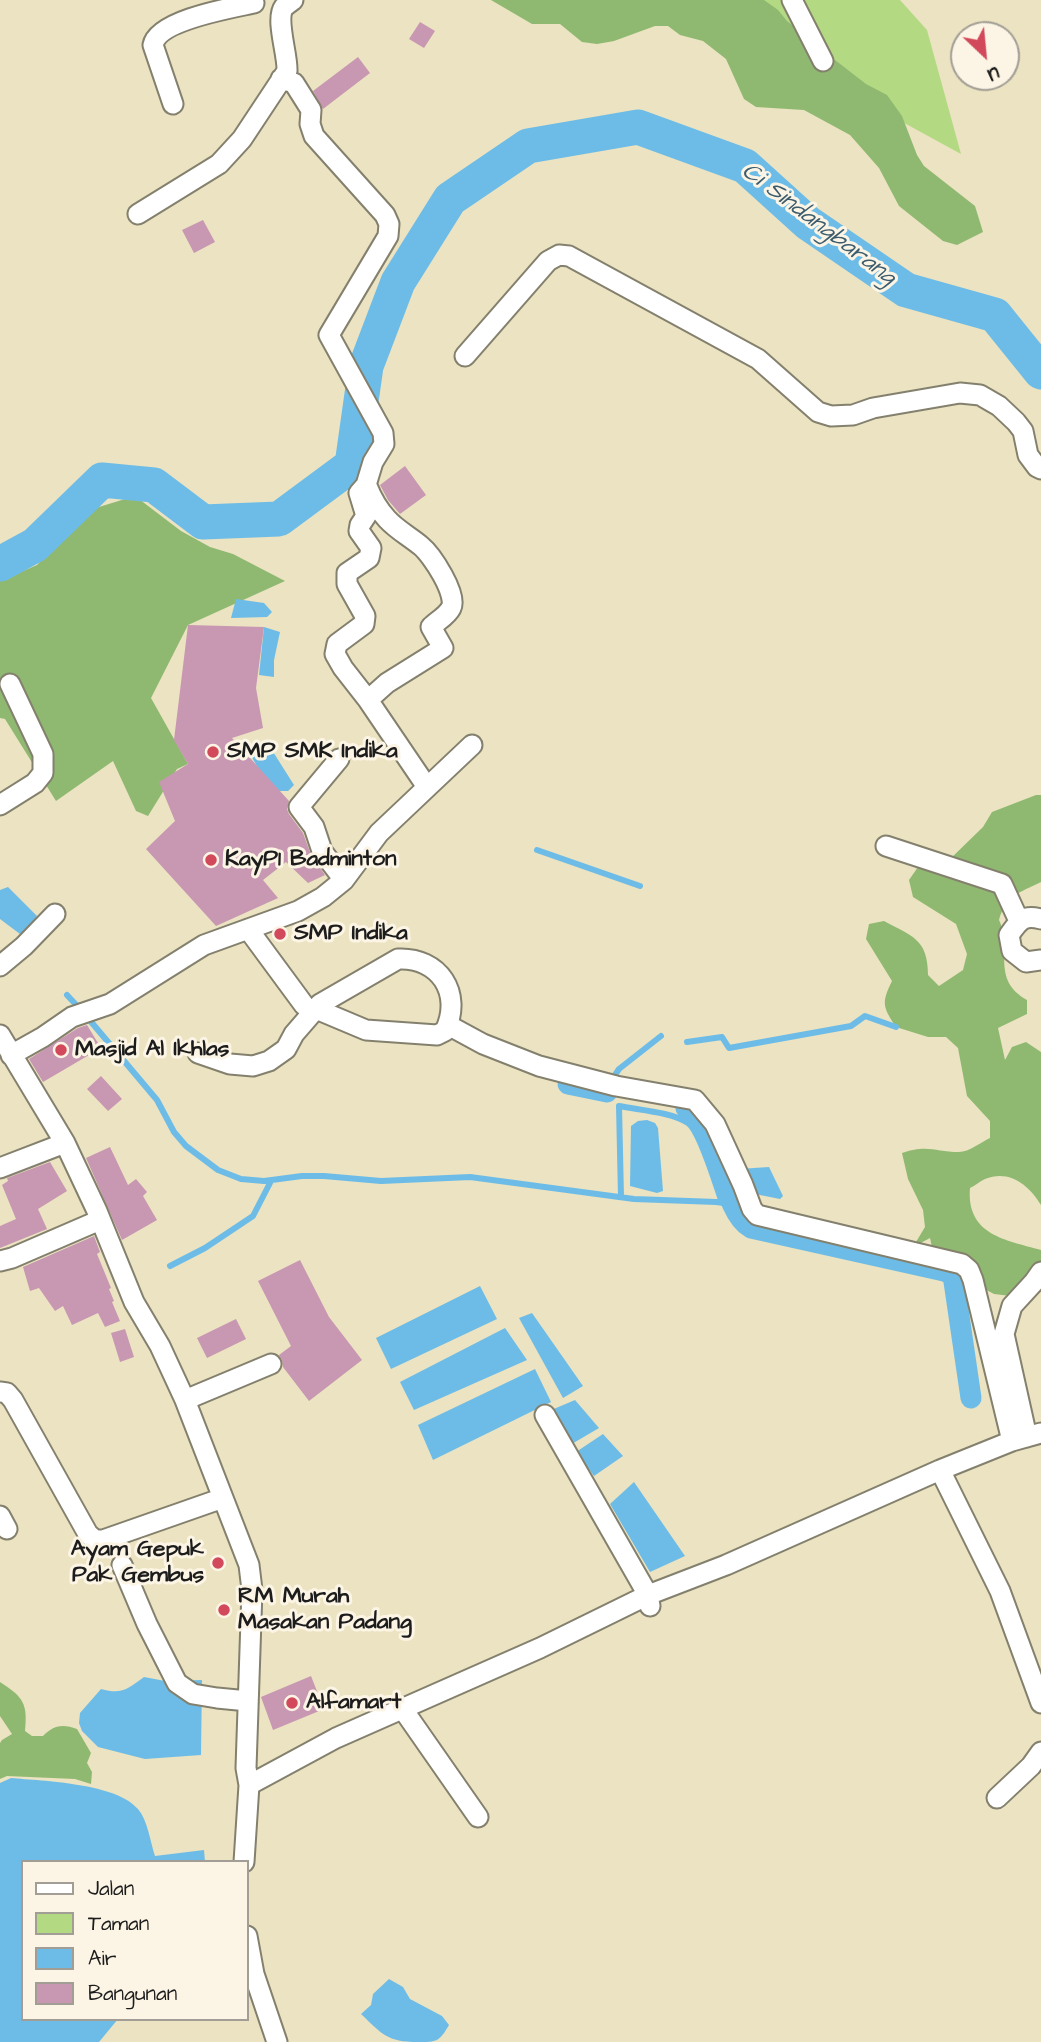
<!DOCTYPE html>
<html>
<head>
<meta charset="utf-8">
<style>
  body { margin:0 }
  #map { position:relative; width:1041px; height:2042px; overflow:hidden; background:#ebe3c1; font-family:"Architects Daughter",sans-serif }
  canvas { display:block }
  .legend { position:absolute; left:21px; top:1860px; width:228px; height:161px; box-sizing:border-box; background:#fcf5e5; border:2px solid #a29e95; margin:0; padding:9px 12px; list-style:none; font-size:21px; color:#1c1c1c }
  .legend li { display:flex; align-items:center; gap:14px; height:35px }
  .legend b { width:35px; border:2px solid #a29e95 }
  .north { position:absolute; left:950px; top:21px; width:70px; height:70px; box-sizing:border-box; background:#fcf5e5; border:2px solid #a29e95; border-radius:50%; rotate:154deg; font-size:19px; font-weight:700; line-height:28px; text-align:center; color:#1c1c1c }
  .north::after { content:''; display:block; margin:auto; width:24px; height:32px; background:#d1495b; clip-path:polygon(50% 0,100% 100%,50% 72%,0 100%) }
</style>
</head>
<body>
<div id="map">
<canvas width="1041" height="2042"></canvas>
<ul class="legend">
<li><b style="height:9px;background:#fff"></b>Jalan</li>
<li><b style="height:19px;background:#b4d983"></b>Taman</li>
<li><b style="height:19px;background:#6dbce7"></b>Air</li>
<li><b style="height:19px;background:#c897b2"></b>Bangunan</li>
</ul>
<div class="north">U</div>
</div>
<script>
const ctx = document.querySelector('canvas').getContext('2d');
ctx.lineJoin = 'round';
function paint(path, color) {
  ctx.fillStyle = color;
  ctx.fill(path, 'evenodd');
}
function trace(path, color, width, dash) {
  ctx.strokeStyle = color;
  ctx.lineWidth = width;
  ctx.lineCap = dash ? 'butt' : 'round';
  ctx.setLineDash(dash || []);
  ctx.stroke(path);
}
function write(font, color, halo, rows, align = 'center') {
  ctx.font = font + ' "Architects Daughter",sans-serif';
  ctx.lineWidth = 6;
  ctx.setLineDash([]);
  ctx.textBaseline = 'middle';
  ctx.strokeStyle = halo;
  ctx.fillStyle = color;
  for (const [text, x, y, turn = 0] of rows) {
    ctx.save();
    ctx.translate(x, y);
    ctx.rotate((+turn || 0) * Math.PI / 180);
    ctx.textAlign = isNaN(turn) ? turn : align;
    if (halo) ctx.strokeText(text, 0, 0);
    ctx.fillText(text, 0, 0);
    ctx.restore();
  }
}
const green = new Path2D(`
  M 679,0 L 900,0 L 927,30 L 961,154 Z`);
const forest = new Path2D(`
  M 491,0 L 764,0 L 778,10 L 787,21 L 835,60 L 866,84 L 887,95 L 902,116 L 917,155 L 924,166 L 975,206 L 983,232 L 957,245 L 943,241 L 899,206 L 879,168 L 850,135 L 804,110 L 756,107 L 744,99 L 726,59 L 703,41 L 680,35 L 668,26 L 655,26 L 614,41 L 597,44 L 582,42 L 560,24 L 532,24 Z
  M 135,496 L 181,531 L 210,547 L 233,554 L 285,581 L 188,625 L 151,698 L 188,764 L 177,769 L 148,816 L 136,811 L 113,761 L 56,801 L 5,719 L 0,718 L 0,581 L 37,565 L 89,510 Z
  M 1036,795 L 1041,795 L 1041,882 C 1019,893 1006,895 999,920 C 1013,949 990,979 1027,1000 L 1027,1014 L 998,1028 L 1005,1060 L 1012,1047 L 1026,1042 L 1041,1052 L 1041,1205 C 1029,1185 1009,1169 985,1179 C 980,1181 975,1186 970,1188 C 966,1235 1006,1240 1041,1250 L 1041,1275 L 1011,1296 L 994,1294 L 979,1286 L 954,1285 L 953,1275 C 932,1266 935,1259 930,1238 L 913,1247 L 925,1227 L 923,1210 L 908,1179 L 902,1153 C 927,1144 936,1152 959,1152 C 969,1152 981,1142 990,1138 L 990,1121 L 967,1096 L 958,1048 L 946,1037 L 928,1037 L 896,1027 C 883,1007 881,1003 892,981 L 866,939 L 869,924 L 884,921 C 912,936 928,939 928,975 L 939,986 L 963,970 L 967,954 L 956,924 L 913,897 L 909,880 L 918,867 L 948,861 L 983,827 L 992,812 Z
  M 0,1682 C 23,1697 28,1703 25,1731 L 32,1736 L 43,1736 C 54,1725 63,1724 77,1729 L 91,1753 L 87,1763 L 92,1772 L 91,1784 L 75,1779 L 7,1776 L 0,1779 L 0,1743 L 2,1740 L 12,1734 L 0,1716 Z`);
const water = new Path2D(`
  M 236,599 L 264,603 L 272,612 L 267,617 L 231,618 Z
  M 264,627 L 280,632 L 274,660 L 274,677 L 259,675 Z
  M 270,747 L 294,785 L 288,791 L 271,791 L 250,754 L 258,750 Z
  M 8,887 L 37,916 L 24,937 L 0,919 L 0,890 Z
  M 647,1120 L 655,1123 L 658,1128 L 663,1191 L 657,1193 L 630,1186 L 631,1126 L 638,1121 Z
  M 769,1167 L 783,1196 L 780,1199 L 745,1192 L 739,1169 Z
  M 480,1286 L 497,1319 L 391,1369 L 376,1338 Z
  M 532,1313 L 583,1386 L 563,1398 L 519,1318 Z
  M 505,1328 L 527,1360 L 414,1410 L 400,1382 Z
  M 535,1369 L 551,1402 L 433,1460 L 418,1425 Z
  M 575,1400 L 599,1428 L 570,1445 L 549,1411 Z
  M 603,1434 L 623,1456 L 594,1476 L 576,1452 Z
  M 634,1482 L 685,1556 L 650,1572 L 610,1504 Z
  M 144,1677 L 165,1681 L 202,1680 L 201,1755 L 145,1759 L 98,1747 L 82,1731 L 79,1723 L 80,1713 L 101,1689 C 122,1695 127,1689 144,1677 Z
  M 11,1778 C 43,1781 116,1783 138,1809 C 148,1821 150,1841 155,1856 L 204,1850 L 205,1862 L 23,1862 L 23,2019 L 118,2019 L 99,2042 L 0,2042 L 0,1783 Z
  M 389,1979 L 403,1987 L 410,1999 L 442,2016 L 449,2025 C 439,2042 437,2042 418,2042 C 387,2042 382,2034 361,2014 L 371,2005 L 373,1994 Z`);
const stream = new Path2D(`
  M 537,850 L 640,886
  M 67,995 L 80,1009
  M 87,1017 L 157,1100 L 174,1132 L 186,1146 L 218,1170 L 241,1179 L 264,1181 L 302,1176 L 324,1176 L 381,1181 L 470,1177 L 634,1199 L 716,1202 L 748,1206
  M 687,1042 L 722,1037 L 729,1048 L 851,1026 L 865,1016 L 896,1027
  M 617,1081 L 615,1075 L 619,1069 L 661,1036
  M 621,1197 L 619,1106 C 638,1110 672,1112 688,1123 C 700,1131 716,1186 722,1203
  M 170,1266 L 205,1248 L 253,1216 L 271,1181`);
const canal = new Path2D(`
  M 568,1084 L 607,1092
  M 686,1108 C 722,1121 718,1209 751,1228 L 944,1271 L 953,1275 L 971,1398`);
const river = new Path2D(`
  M 0,564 L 35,545 L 102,480 L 154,485 L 203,522 L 279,519 L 352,465 L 366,366 L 398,282 L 450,199 L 528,146 L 638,127 L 745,166 L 808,223 L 906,290 L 995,315 L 1041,372`);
const building = new Path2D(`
  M 420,22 L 435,31 L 424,48 L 409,39 Z
  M 358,57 L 370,73 L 323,109 L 313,91 Z
  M 203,220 L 215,242 L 194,253 L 182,230 Z
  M 405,466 L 426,495 L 400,514 L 388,500 L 380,485 Z
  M 188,625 L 264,627 L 256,688 L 263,728 L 232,738 L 289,801 L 287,809 L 289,814 L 303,833 L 311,855 L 325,875 L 308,883 L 286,862 L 263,880 L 278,898 L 216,926 L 146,849 L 175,821 L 159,782 L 188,764 L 174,740 Z
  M 87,1025 L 101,1048 L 43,1082 L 29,1059 L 78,1028 Z
  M 101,1076 L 122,1099 L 108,1111 L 87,1089 Z
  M 110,1147 L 128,1185 L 136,1179 L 147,1192 L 143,1196 L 157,1220 L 122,1240 L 86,1158 Z
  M 50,1162 L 67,1191 L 38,1209 L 47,1229 L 0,1248 L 0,1226 L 16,1219 L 2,1185 L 8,1181 L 7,1178 Z
  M 94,1236 L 100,1252 L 97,1254 L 111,1288 L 109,1289 L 114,1301 L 112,1302 L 120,1321 L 105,1327 L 98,1313 L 72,1325 L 63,1306 L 55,1311 L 39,1288 L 30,1291 L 23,1267 Z
  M 300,1260 L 329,1317 L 362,1360 L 309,1401 L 283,1367 L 282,1360 L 279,1355 L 291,1346 L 258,1281 Z
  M 236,1319 L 246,1339 L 207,1358 L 197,1338 Z
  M 125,1329 L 134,1357 L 120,1362 L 111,1333 Z
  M 311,1676 L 324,1709 L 273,1730 L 261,1697 Z`);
const minor = new Path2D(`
  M 792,0 L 823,61
  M 281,79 L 294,83 L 311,110 L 310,124 L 314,136 L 385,215 L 389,224 L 388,236 L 329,335 L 383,433 L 384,444 L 373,462 L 366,485 L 359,493 L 366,516 L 360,525 L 359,531 L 371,548 L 369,558 L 347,573 L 347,584 L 365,616 L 364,624 L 337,644 L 335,654 L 343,668 L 368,700 L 427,787
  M 173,104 L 153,45 C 158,20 231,8 254,3
  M 138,214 L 219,164 L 242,139 L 287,71 C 288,55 275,19 284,7 C 285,6 292,1 293,0
  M 465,356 L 548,261 L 559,255 L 569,256 L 758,359 L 818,412 L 831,416 L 853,415 L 873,408 L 960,393 L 980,395 L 999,406 L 1016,422 L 1023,431 L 1028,455 L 1037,467 L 1041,469
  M 367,486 C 372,499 377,508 387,519 C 397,530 409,536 421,546 C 432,555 458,595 451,608 C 447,616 437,621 431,627 L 443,648 L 387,683 L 368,700
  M 339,759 L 299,807 L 314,827 L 322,851 L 344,880
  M 0,805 L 35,783 L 43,773 L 43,754 L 10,684
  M 886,846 L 1002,884 L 1019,921
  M 1041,919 C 1023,914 1019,921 1009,935 L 1012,951 L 1026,962 L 1041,960
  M 248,929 L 304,1005
  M 0,966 L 24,946 L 55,914
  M 448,1025 L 483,1044 L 539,1066 L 616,1086 L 695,1100 L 715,1124 L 743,1185 L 752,1209 L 757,1215 L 962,1264 L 969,1270 L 973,1280 L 1012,1441
  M 0,1035 L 65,1143 L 97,1211 L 134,1302 L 160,1346 L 185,1400 L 249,1565 L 252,1590 L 246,1768 L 249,1785 L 244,1862
  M 198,1053 L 230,1064 L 253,1066 L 269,1061 L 286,1049 L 294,1034 L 320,1004 L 398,959 C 439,957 463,993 445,1031 L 437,1035 L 366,1030 L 316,1009
  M 11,1055 L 43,1037 L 72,1017 L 110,1004 L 204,945 L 298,911 L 323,897 L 344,880 L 379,833 L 472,745
  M 0,1168 L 65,1143
  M 0,1261 L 12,1258 L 100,1220
  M 0,1392 L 7,1393 L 13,1400 L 88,1534 L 95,1540 L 103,1540 L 223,1498
  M 185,1400 L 271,1364
  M 545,1415 L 648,1595 L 650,1606
  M 1027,1437 L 1004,1334 L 1012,1306 L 1034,1282 L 1041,1272
  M 940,1470 L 1000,1591 L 1041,1703
  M 0,1516 L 7,1529
  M 122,1565 L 147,1624 L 177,1683 L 193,1694 L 217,1698 L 248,1701
  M 402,1708 L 478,1817
  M 249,1785 L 336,1738 L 540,1648 L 648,1595 L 726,1565 L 940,1470 L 1012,1441 L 1041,1433
  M 997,1798 L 1031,1766 L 1041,1752
  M 247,1936 L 254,1974 L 277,2042`);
const markers = [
  [213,752,7,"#d1495b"],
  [211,860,7,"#d1495b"],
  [280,934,7,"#d1495b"],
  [61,1050,7,"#d1495b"],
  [218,1563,7,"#d1495b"],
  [224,1610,7,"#d1495b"],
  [292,1703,7,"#d1495b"]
];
const poiNames = [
  ["SMP SMK Indika",227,752],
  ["KayP1 Badminton",225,860],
  ["SMP Indika",294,934],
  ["Masjid Al Ikhlas",75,1050],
  ["Ayam Gepuk",204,1550,"right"],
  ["Pak Gembus",204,1576,"right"],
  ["RM Murah",238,1597],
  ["Masakan Padang",238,1623],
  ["Alfamart",306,1703]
];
const waterNames = [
  ["Ci Sindangbarang",818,225,37]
];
paint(green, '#b4d983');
paint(forest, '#8fb971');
paint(water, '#6dbce7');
trace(stream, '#6dbce7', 6);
trace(canal, '#6dbce7', 21);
trace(river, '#6dbce7', 35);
paint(building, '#c897b2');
trace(minor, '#84806e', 23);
trace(minor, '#fff', 19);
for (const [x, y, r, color] of markers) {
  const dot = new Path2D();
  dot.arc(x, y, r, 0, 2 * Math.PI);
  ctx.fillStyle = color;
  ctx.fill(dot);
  trace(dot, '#fcf5e5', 2.5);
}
write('bold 23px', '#1c1c1c', '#fcf5e5', poiNames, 'left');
write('italic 24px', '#3c5c6d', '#fcf5e5', waterNames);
</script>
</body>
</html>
